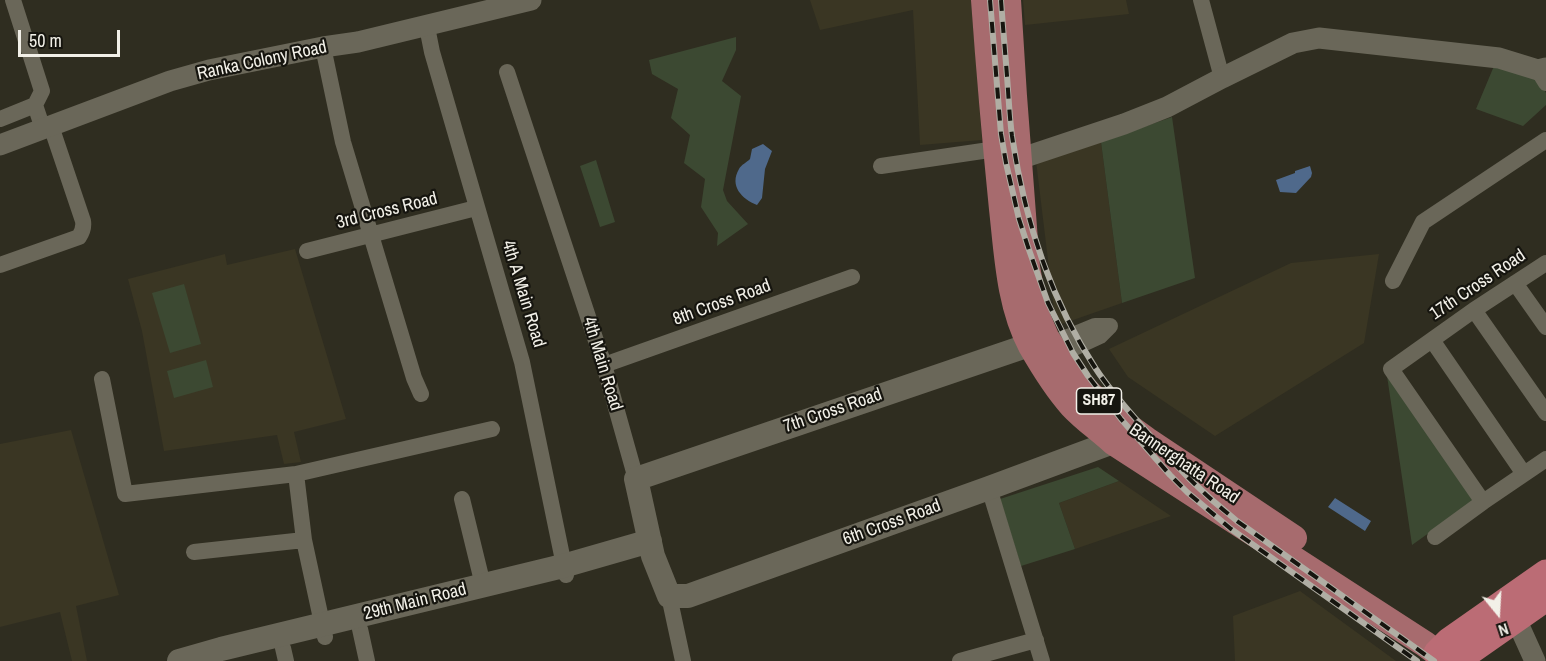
<!DOCTYPE html>
<html>
<head>
<meta charset="utf-8">
<style>
  body { margin:0 }
  #map { position:relative; width:1546px; height:661px; overflow:hidden; background:#2f2d20; font-family:"Archivo Narrow",sans-serif }
  canvas { display:block }
  .north { position:absolute; left:1468px; top:583px; width:60px; height:60px; -webkit-text-stroke:4px #16150f; paint-order:stroke; rotate:162deg; font-size:16px; font-weight:700; line-height:24px; text-align:center; color:#f2f0e8 }
  .north::after { content:''; display:block; margin:auto; width:21px; height:27px; background:#f2f0e8; clip-path:polygon(50% 0,100% 100%,50% 72%,0 100%) }
  .scale { position:absolute; left:18px; top:30px; width:102px; height:27px; box-sizing:border-box; border:3px solid #f2f0e8; border-top:0; padding-left:8px; font-size:18px; line-height:21px; white-space:nowrap; color:#f2f0e8; -webkit-text-stroke:4px #16150f; paint-order:stroke }
</style>
</head>
<body>
<div id="map">
<canvas width="1546" height="661"></canvas>
<div class="north">N</div>
<div class="scale">50 m</div>
</div>
<script>
const ctx = document.querySelector('canvas').getContext('2d');
ctx.lineJoin = 'round';
function paint(path, color) {
  ctx.fillStyle = color;
  ctx.fill(path, 'evenodd');
}
function trace(path, color, width, dash) {
  ctx.strokeStyle = color;
  ctx.lineWidth = width;
  ctx.lineCap = dash ? 'butt' : 'round';
  ctx.setLineDash(dash || []);
  ctx.stroke(path);
}
function write(font, color, halo, rows, align = 'center') {
  ctx.font = font + ' "Archivo Narrow",sans-serif';
  ctx.lineWidth = 4.5;
  ctx.setLineDash([]);
  ctx.textBaseline = 'middle';
  ctx.strokeStyle = halo;
  ctx.fillStyle = color;
  for (const [text, x, y, turn = 0] of rows) {
    ctx.save();
    ctx.translate(x, y);
    ctx.rotate((+turn || 0) * Math.PI / 180);
    ctx.textAlign = isNaN(turn) ? turn : align;
    if (halo) ctx.strokeText(text, 0, 0);
    ctx.fillText(text, 0, 0);
    ctx.restore();
  }
}
const built = new Path2D(`
  M 810,0 L 971,0 L 982,140 L 920,145 L 913,10 L 820,30 Z
  M 1023,0 L 1126,0 L 1129,14 L 1025,25 Z
  M 1101,142 L 1122,303 L 1056,326 L 1036,161 Z
  M 295,249 L 346,419 L 294,432 L 301,462 L 284,464 L 277,435 L 164,451 L 142,331 L 128,279 L 225,254 L 227,265 Z
  M 1379,254 L 1364,343 L 1215,436 L 1128,377 L 1109,349 L 1291,263 Z
  M 71,430 L 119,595 L 76,606 L 87,661 L 72,661 L 60,612 L 0,627 L 0,444 Z
  M 1119,481 L 1171,516 L 1075,549 L 1059,503 Z
  M 1300,591 L 1396,661 L 1235,661 L 1233,616 Z`);
const green = new Path2D(`
  M 736,37 L 736,50 L 722,81 L 741,96 L 723,190 L 727,201 L 748,224 L 717,246 L 718,233 L 701,207 L 705,179 L 684,163 L 690,135 L 671,118 L 678,89 L 652,74 L 649,60 Z
  M 1494,66 L 1536,74 L 1546,93 L 1546,105 L 1523,126 L 1476,109 Z
  M 1172,117 L 1195,278 L 1122,303 L 1101,142 Z
  M 596,160 L 615,222 L 600,227 L 580,166 Z
  M 184,284 L 201,344 L 170,353 L 152,293 Z
  M 206,360 L 213,387 L 174,398 L 167,371 Z
  M 1386,369 L 1475,500 L 1412,545 Z
  M 1098,467 L 1119,481 L 1059,503 L 1075,549 L 1021,566 L 1000,499 Z`);
const water = new Path2D(`
  M 763,144 L 772,151 L 765,169 L 762,198 L 757,205 C 742,199 729,186 739,169 C 741,165 747,162 750,159 L 752,149 Z
  M 1310,166 L 1312,173 L 1311,177 L 1296,193 L 1280,192 L 1276,180 L 1295,173 L 1295,171 Z
  M 1335,498 L 1371,521 L 1365,531 L 1328,507 Z`);
const minor = new Path2D(`
  M 13,0 L 42,91 L 35,105 L 43,129
  M 1201,0 L 1222,78
  M 427,27 L 432,52 L 522,362 L 566,575
  M 323,47 L 343,142 L 414,378 L 421,394
  M 1538,70 L 1546,83
  M 507,72 L 604,365 L 636,479
  M 0,119 L 35,105
  M 881,166 L 996,149
  M 307,251 L 476,208
  M 0,265 L 79,237 C 83,231 84,227 83,221 L 51,126
  M 1393,281 L 1423,222 L 1546,140
  M 1515,283 L 1546,327
  M 1474,310 L 1546,413
  M 1432,340 L 1524,474
  M 1051,344 L 1095,326 L 1110,326
  M 1059,355 L 1100,336 L 1110,326
  M 604,365 L 852,277
  M 102,379 L 125,494 L 296,474 L 492,429
  M 296,474 L 304,540 L 325,637
  M 989,488 L 1042,661
  M 462,499 L 483,585
  M 1483,502 L 1546,459
  M 1435,537 L 1483,502 L 1391,369 L 1474,310 L 1546,263
  M 194,552 L 304,540
  M 669,596 L 683,661
  M 360,629 L 367,661
  M 283,648 L 286,661
  M 960,661 L 1036,640`);
const tertiary = new Path2D(`
  M 0,145 L 170,81 L 209,70 L 323,47 L 358,42 L 531,0
  M 1019,159 L 1124,124 L 1167,107 L 1222,78 L 1293,43 L 1319,38 L 1499,58 L 1538,70 L 1546,68
  M 1516,619 L 1535,661`);
const secondary = new Path2D(`
  M 1047,339 L 636,479 L 653,556 L 669,596 L 688,596 L 989,488 L 1113,442 L 1122,428
  M 179,661 L 221,649 L 563,566 L 650,541`);
const primary = new Path2D(`
  M 984,0 C 989,70 995,139 1002,209 C 1007,254 1009,305 1031,346 C 1043,367 1056,388 1072,406 C 1084,419 1100,430 1113,442 L 1425,644 L 1437,653
  M 1008,0 L 1014,96 L 1027,267 L 1035,311 L 1047,339 L 1067,369 L 1090,394 L 1125,424 L 1147,440 L 1294,538`);
const trunk = new Path2D(`
  M 1447,661 L 1437,653 L 1449,641 L 1546,573
  M 1456,661 L 1546,598`);
const rail = new Path2D(`
  M 990,0 L 1001,134 L 1006,163 L 1019,219 L 1028,247 L 1048,303 L 1073,353 L 1088,376 L 1121,419 L 1170,475 L 1187,492 L 1231,529 L 1417,661
  M 1001,0 C 1003,30 1006,60 1008,90 C 1009,105 1010,121 1012,136 C 1024,217 1050,299 1096,369 C 1111,392 1129,411 1147,432 C 1174,465 1203,494 1237,521 L 1434,661`);
const shields = [
  [1099,401,45]
];
const shieldNames = [
  ["SH87",1099,401]
];
const streetNames = [
  ["Ranka Colony Road",262,61,-12],
  ["3rd Cross Road",387,211,-14],
  ["17th Cross Road",1478,285,-34],
  ["4th A Main Road",523,294,73],
  ["8th Cross Road",722,303,-20],
  ["4th Main Road",602,364,73],
  ["7th Cross Road",833,411,-19],
  ["Bannerghatta Road",1184,464,34],
  ["6th Cross Road",892,523,-20],
  ["29th Main Road",415,602,-14]
];
paint(built, '#3a3623');
paint(green, '#3c4932');
paint(water, '#4f698b');
trace(minor, '#6a6759', 16);
trace(tertiary, '#6a6759', 21);
trace(secondary, '#6a6759', 24);
trace(primary, '#a76b6e', 26);
trace(trunk, '#bb6c75', 27);
trace(rail, '#b0aea4', 6);
trace(rail, '#16150f', 4, [11]);
for (const [x, y, w] of shields) {
  const box = new Path2D();
  box.roundRect(x - w / 2, y - 13, w, 26, 4.5);
  ctx.fillStyle = '#16150f';
  ctx.fill(box);
  trace(box, '#f2f0e8', 1.5);
}
write('bold 16px', '#f2f0e8', null, shieldNames);
write('18px', '#f2f0e8', '#16150f', streetNames);
</script>
</body>
</html>
